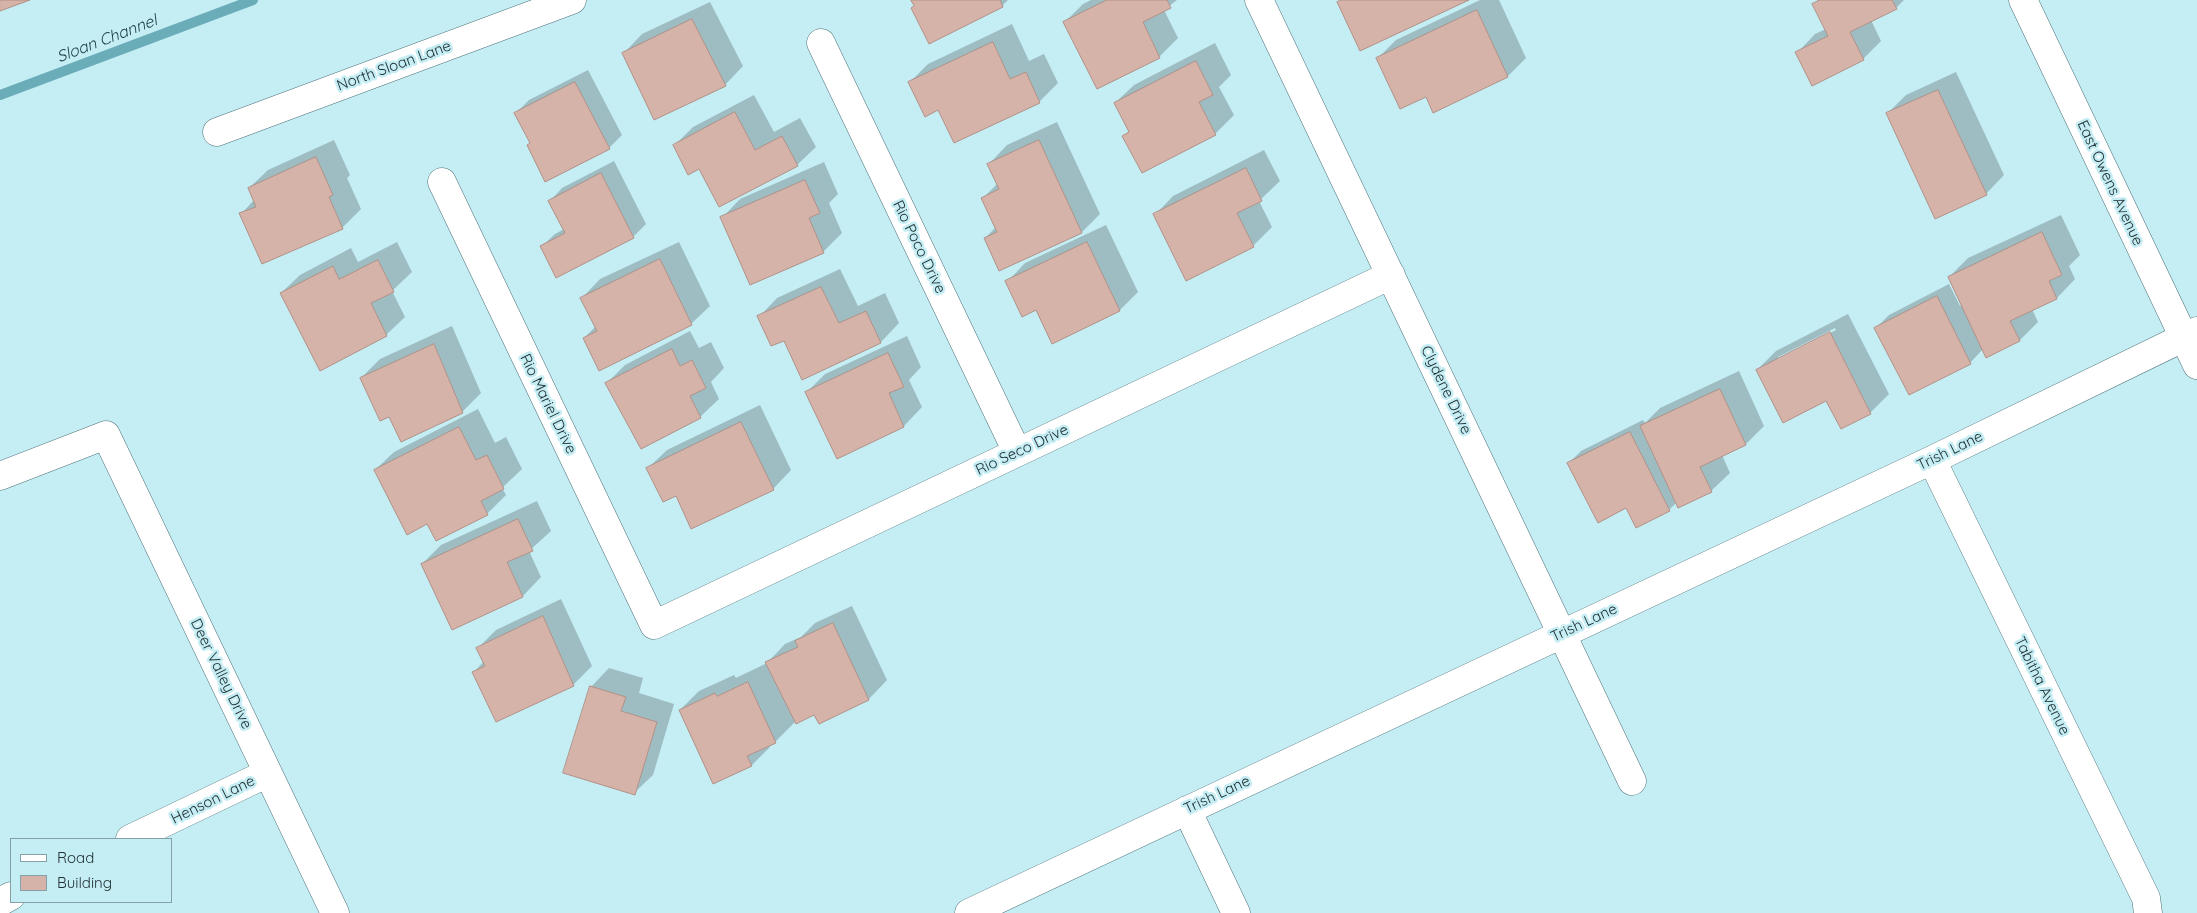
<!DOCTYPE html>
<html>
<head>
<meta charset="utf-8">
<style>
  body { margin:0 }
  #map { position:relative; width:2197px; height:913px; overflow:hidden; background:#c5edf4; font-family:Quicksand,sans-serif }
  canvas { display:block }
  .legend { position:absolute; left:10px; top:838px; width:162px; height:65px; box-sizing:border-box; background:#c5edf4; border:1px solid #83a1a7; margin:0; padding:6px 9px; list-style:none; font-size:15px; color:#213033 }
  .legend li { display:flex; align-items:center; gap:10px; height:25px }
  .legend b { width:25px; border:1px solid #83a1a7 }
</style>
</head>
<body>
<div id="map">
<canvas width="2197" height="913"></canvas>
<ul class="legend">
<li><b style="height:6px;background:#fff"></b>Road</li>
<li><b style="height:14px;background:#d5b3a8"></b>Building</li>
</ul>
</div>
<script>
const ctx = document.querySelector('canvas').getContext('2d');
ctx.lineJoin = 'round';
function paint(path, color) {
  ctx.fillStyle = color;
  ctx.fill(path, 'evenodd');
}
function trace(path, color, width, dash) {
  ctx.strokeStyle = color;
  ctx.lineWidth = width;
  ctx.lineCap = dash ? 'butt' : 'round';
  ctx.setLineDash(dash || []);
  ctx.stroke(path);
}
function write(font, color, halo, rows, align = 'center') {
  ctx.font = font + ' Quicksand,sans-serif';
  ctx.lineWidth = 5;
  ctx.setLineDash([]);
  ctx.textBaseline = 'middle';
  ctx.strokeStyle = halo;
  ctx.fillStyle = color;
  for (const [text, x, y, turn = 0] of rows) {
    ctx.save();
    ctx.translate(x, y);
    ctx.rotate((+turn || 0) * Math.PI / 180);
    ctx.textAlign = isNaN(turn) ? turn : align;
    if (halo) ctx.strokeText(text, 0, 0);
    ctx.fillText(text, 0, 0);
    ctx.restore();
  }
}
const shadow = new Path2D(`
  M 912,0 L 1008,0 L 1002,6 L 915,6 Z
  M 1091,0 L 1177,0 L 1164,10 L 1178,38 L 1159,57 L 1065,22 L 1083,4 Z
  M 1480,0 L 1499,0 L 1526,58 L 1508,76 L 1433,111 L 1426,96 L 1378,58 L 1396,40 Z
  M 1818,0 L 1904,0 L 1896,8 L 1871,20 L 1881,41 L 1863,59 L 1797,53 L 1815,34 L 1826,29 L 1814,4 Z
  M 710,2 L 743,66 L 725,85 L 624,53 L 642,34 Z
  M 1012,24 L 1029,61 L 1044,54 L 1058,83 L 1039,102 L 955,141 L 939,108 L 910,82 L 928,64 Z
  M 1215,43 L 1231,75 L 1219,87 L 1234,115 L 1215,134 L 1124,136 L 1129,131 L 1115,103 L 1134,85 Z
  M 588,70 L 622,135 L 609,148 L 531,143 L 516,113 L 529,100 Z
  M 1956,72 L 2004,175 L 1986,194 L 1888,113 L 1906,95 Z
  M 754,95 L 774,132 L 800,118 L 816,147 L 797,165 L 700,167 L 675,145 L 693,127 Z
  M 1057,122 L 1100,214 L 1082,232 L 985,238 L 996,227 L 983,198 L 998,183 L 989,164 L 1007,145 Z
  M 334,140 L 350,175 L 347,178 L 361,209 L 342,228 L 263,263 L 241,214 L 254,200 L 249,188 L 268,170 Z
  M 1264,150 L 1280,181 L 1259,201 L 1272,227 L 1253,246 L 1187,279 L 1155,215 L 1173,196 Z
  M 614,161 L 646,224 L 633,237 L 542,246 L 555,234 L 564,229 L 550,201 L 562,188 Z
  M 824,162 L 838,194 L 829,203 L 842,233 L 823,252 L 722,218 L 740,199 Z
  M 2061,215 L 2080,255 L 2069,266 L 2075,279 L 2057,298 L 2032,309 L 2038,322 L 2020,340 L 1983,349 L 1970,363 L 1876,328 L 1889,315 L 1949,284 L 1960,306 L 1962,305 L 1949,277 L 1968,258 Z
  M 1106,225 L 1138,292 L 1120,310 L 1052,342 L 1036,308 L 1007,282 L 1025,263 Z
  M 397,242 L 412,272 L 392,291 L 405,317 L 386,335 L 281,293 L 300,275 L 351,248 L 358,262 Z
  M 679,242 L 710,306 L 691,324 L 584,338 L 596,326 L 582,298 L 600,279 Z
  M 840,269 L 858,306 L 885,293 L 899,323 L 881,342 L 803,378 L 785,339 L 759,317 L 777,298 Z
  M 1848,314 L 1889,394 L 1870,413 L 1827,399 L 1757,370 L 1776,351 ZM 1835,328 L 1836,330 L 1778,360 L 1778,357 Z
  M 452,326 L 481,393 L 462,412 L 390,415 L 361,378 L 380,359 Z
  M 690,331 L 699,348 L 711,342 L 724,368 L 711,382 L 719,399 L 700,417 L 607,383 L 625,365 Z
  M 907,336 L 921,367 L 909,380 L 922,407 L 904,426 L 837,457 L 807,392 L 825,374 Z
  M 1739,371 L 1764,426 L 1746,444 L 1722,455 L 1730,473 L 1711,491 L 1677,502 L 1669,510 L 1627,507 L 1569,463 L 1581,451 L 1643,420 L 1645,423 L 1660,408 Z
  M 760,405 L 791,470 L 773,489 L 676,494 L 648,468 L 667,450 Z
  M 478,409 L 495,443 L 506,437 L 522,469 L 502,488 L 506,495 L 487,514 L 428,522 L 375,470 L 394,452 Z
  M 537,501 L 551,531 L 529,551 L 541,577 L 523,596 L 452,628 L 422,564 L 441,545 Z
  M 561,599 L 592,666 L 573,685 L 474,672 L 484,661 L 478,648 L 496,630 Z
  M 852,606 L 887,680 L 869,699 L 820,723 L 815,713 L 796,721 L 775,742 L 769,745 L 770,747 L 752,765 L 714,783 L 680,710 L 699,691 L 734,675 L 736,678 L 767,663 L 785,644 L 801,637 L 815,623 Z
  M 609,668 L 643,678 L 639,693 L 674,704 L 653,775 L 634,793 L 591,687 Z`);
const stream = new Path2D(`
  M 0,95 L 253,0`);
const building = new Path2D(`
  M 0,0 L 30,0 L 0,11 Z
  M 911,0 L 1000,0 L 1003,7 L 929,44 L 911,8 L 914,6 Z
  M 1107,0 L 1167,0 L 1171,8 L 1143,22 L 1160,58 L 1097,89 L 1063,22 Z
  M 1342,0 L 1469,0 L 1360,51 L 1337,2 Z
  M 1820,0 L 1892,0 L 1897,9 L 1850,32 L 1864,60 L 1812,86 L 1795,52 L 1828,36 L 1812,4 Z
  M 1477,10 L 1508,77 L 1433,113 L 1426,97 L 1400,109 L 1376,58 Z
  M 692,19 L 726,86 L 654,120 L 622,53 Z
  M 993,42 L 1010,79 L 1026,72 L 1040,103 L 954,143 L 938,110 L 925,117 L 908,82 Z
  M 1196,61 L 1213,95 L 1199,102 L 1216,135 L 1142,173 L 1122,136 L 1129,132 L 1114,103 Z
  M 575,82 L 610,149 L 545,182 L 527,145 L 530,143 L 514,113 Z
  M 1938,90 L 1987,195 L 1935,219 L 1886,113 Z
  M 735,112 L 755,150 L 782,136 L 798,166 L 719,207 L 699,169 L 688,175 L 673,145 Z
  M 1039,140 L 1082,233 L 999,271 L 984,238 L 997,232 L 981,198 L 999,189 L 987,164 Z
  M 316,157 L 333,195 L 329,197 L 343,229 L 262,264 L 239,213 L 256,207 L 248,188 Z
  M 1246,168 L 1262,201 L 1237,213 L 1254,247 L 1186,281 L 1153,214 Z
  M 601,173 L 634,238 L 556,278 L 540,246 L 565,233 L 548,201 Z
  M 805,180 L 820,213 L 809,218 L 824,253 L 750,285 L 720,217 Z
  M 2042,232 L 2062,275 L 2049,281 L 2057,299 L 2010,321 L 2020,341 L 1986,358 L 1948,277 Z
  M 1087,242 L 1120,311 L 1052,344 L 1036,310 L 1022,317 L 1005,281 Z
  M 660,259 L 692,325 L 599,371 L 583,338 L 597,331 L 580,298 Z
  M 378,260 L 394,292 L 371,303 L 387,336 L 320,371 L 280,293 L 333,266 L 339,279 Z
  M 821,287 L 839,323 L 866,311 L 881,343 L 802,380 L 784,341 L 771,346 L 757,316 Z
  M 1937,296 L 1971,364 L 1909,395 L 1874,328 Z
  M 1830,332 L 1871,414 L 1841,429 L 1826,401 L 1783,423 L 1756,370 Z
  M 434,344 L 463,413 L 401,442 L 389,417 L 380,421 L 360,378 Z
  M 672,349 L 680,366 L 692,360 L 706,388 L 690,396 L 701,418 L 641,449 L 605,383 Z
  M 888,353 L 904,387 L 889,393 L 904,427 L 837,459 L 805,392 Z
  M 1720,389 L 1746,445 L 1700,467 L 1712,492 L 1678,508 L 1640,426 Z
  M 741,422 L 774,490 L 691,529 L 676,496 L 663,502 L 646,468 Z
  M 459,427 L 476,460 L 487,455 L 504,489 L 481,501 L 488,515 L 436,541 L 427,524 L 407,535 L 374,470 Z
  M 1630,432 L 1670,511 L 1636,528 L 1626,508 L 1598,523 L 1567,463 Z
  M 518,519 L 533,551 L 507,562 L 523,597 L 452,630 L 421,564 Z
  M 543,616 L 574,686 L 496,722 L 472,672 L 485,666 L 476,648 Z
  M 833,623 L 869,700 L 819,724 L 814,715 L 796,724 L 765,662 L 798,647 L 795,641 Z
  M 748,682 L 776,743 L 747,756 L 752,766 L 713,784 L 679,710 L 715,693 L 717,696 Z
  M 590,686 L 626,697 L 621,711 L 657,722 L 635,795 L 563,773 Z`);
const street = new Path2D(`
  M 1259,0 L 1632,781
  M 821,43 L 1017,452
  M 217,132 L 572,0
  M 442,182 L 654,625 L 1391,275
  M 1932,460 L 2146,898 L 2148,913
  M 0,476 L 106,435 L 335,913
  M 1187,810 L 1236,913
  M 130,839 L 268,773
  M 0,902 L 11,896
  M 969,913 L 1932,460 L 2197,331`);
const secondary = new Path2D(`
  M 2023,0 L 2197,365`);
const streetNames = [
  ["North Sloan Lane",394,66,-20],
  ["East Owens Avenue",2110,183,65],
  ["Rio Poco Drive",919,247,64],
  ["Clydene Drive",1446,390,64],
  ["Rio Mariel Drive",548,404,64],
  ["Rio Seco Drive",1022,450,-25],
  ["Trish Lane",1950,451,-26],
  ["Trish Lane",1584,623,-25],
  ["Deer Valley Drive",221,674,64],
  ["Tabitha Avenue",2042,686,64],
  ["Trish Lane",1217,795,-25],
  ["Henson Lane",213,800,-26]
];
const waterNames = [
  ["Sloan Channel",107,39,-21]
];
paint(shadow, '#0003');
trace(stream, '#6aadb9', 10);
paint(building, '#d5b3a8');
trace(building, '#b19086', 1);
trace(street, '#4e7279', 29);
trace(secondary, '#4e7279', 29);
trace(street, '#fff', 28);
trace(secondary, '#fff', 28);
write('15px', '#213033', '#c5edf4', streetNames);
write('italic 16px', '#1a3c42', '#c5edf4', waterNames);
</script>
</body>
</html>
